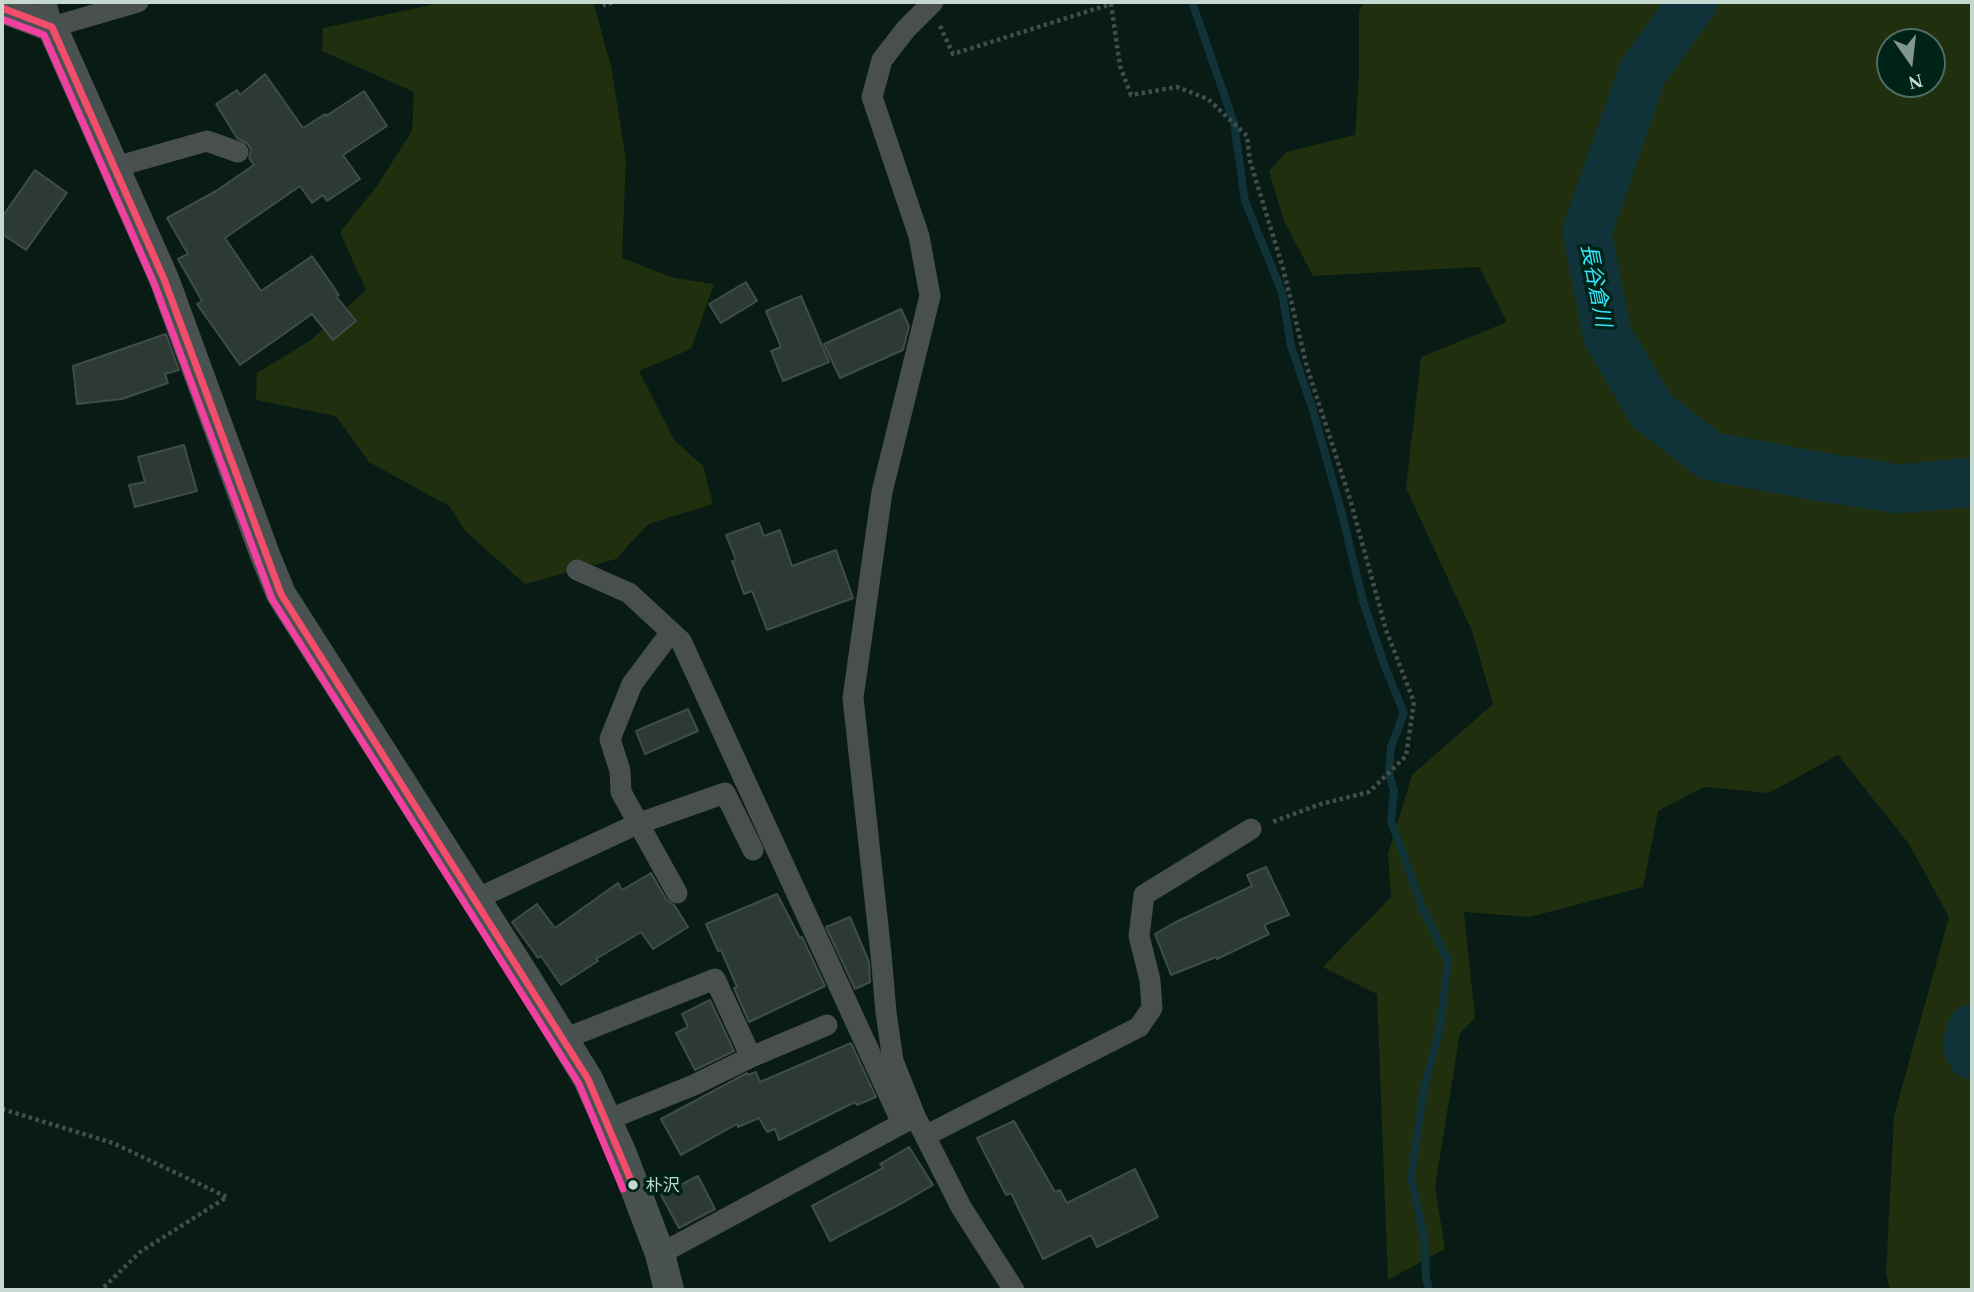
<!DOCTYPE html>
<html>
<head>
<meta charset="utf-8">
<style>
  body { margin:0 }
  #map { position:relative; width:1974px; height:1292px; overflow:hidden; background:#081b15; font-family:Georgia,serif }
  canvas { display:block }
  .frame { position:absolute; inset:0; border:4px solid #c5d9d0; pointer-events:none }
  .north { position:absolute; left:1876px; top:28px; width:70px; height:70px; box-sizing:border-box; background:#002318; border:2px solid #4f6c62; border-radius:50%; rotate:166deg; font-size:19px; font-weight:700; line-height:28px; text-align:center; color:#c5d9d0 }
  .north::after { content:''; display:block; margin:auto; width:24px; height:32px; background:#83968f; clip-path:polygon(50% 0,100% 100%,50% 72%,0 100%) }
</style>
</head>
<body>
<div id="map">
<canvas width="1974" height="1292"></canvas>
<div class="frame"></div>
<div class="north">N</div>
</div>
<script>
const ctx = document.querySelector('canvas').getContext('2d');
ctx.lineJoin = 'round';
function paint(path, color) {
  ctx.fillStyle = color;
  ctx.fill(path, 'evenodd');
}
function trace(path, color, width, dash) {
  ctx.strokeStyle = color;
  ctx.lineWidth = width;
  ctx.lineCap = dash ? 'butt' : 'round';
  ctx.setLineDash(dash || []);
  ctx.stroke(path);
}
function write(font, color, halo, rows, align = 'center') {
  ctx.font = font + ' Georgia,"Noto Sans JP",serif';
  ctx.lineWidth = 7;
  ctx.setLineDash([]);
  ctx.textBaseline = 'middle';
  ctx.strokeStyle = halo;
  ctx.fillStyle = color;
  for (const [text, x, y, turn = 0] of rows) {
    ctx.save();
    ctx.translate(x, y);
    ctx.rotate((+turn || 0) * Math.PI / 180);
    ctx.textAlign = isNaN(turn) ? turn : align;
    if (halo) ctx.strokeText(text, 0, 0);
    ctx.fillText(text, 0, 0);
    ctx.restore();
  }
}
const green = new Path2D(`
  M 431,2 L 593,2 L 611,66 L 626,159 L 622,258 L 674,278 L 714,284 L 691,349 L 639,371 L 674,440 L 703,466 L 713,504 L 648,524 L 616,559 L 525,584 L 465,531 L 449,506 L 369,462 L 336,416 L 256,400 L 257,373 L 311,340 L 366,290 L 340,232 L 377,186 L 412,131 L 414,92 L 322,51 L 323,28 L 431,5 Z
  M 1364,2 L 1972,2 L 1972,1290 L 1890,1290 L 1886,1274 L 1894,1116 L 1949,917 L 1909,844 L 1838,755 L 1769,793 L 1704,787 L 1658,811 L 1643,887 L 1530,917 L 1464,912 L 1475,1018 L 1460,1033 L 1435,1186 L 1445,1249 L 1388,1280 L 1377,994 L 1323,967 L 1391,897 L 1388,854 L 1412,775 L 1493,704 L 1472,631 L 1406,488 L 1421,357 L 1507,322 L 1479,267 L 1313,276 L 1284,221 L 1269,171 L 1286,152 L 1355,135 L 1359,74 L 1359,11 ZM 1890,42 L 1932,42 L 1932,84 L 1890,84 Z`);
const stream = new Path2D(`
  M 1192,2 L 1234,123 L 1245,201 L 1282,292 L 1291,346 L 1312,407 L 1342,514 L 1363,601 L 1385,667 L 1404,713 L 1391,747 L 1389,773 L 1394,791 L 1391,821 L 1422,907 L 1448,961 L 1440,1027 L 1424,1087 L 1411,1178 L 1424,1237 L 1426,1277 L 1429,1290`);
const river = new Path2D(`
  M 1693,2 L 1642,73 L 1587,232 L 1607,335 L 1652,411 L 1710,456 L 1816,476 L 1899,489 L 1972,482
  M 1972,1029 L 1967,1045 L 1972,1055`);
const building = new Path2D(`
  M 265,74 L 303,128 L 325,114 L 326,116 L 364,91 L 387,126 L 343,155 L 360,179 L 327,201 L 323,195 L 312,203 L 300,186 L 225,238 L 261,291 L 312,256 L 339,295 L 336,296 L 356,321 L 333,340 L 312,314 L 240,365 L 197,304 L 202,301 L 178,259 L 188,254 L 167,218 L 216,191 L 254,165 L 249,158 L 251,150 L 248,144 L 237,138 L 216,104 L 237,90 L 240,95 Z
  M 35,170 L 67,193 L 26,250 L 2,234 L 2,217 Z
  M 746,282 L 757,301 L 721,323 L 709,304 Z
  M 801,296 L 829,362 L 783,381 L 771,351 L 781,347 L 766,311 Z
  M 901,309 L 909,326 L 903,350 L 840,378 L 824,344 Z
  M 166,334 L 179,370 L 165,374 L 168,383 L 122,399 L 77,404 L 73,366 Z
  M 184,445 L 197,491 L 135,507 L 129,485 L 145,482 L 138,457 Z
  M 759,523 L 764,536 L 780,530 L 792,566 L 836,550 L 853,598 L 767,630 L 752,591 L 744,594 L 732,561 L 736,560 L 726,535 Z
  M 688,709 L 698,731 L 645,754 L 636,731 Z
  M 1266,867 L 1289,915 L 1264,925 L 1269,934 L 1217,959 L 1216,957 L 1171,975 L 1155,934 L 1174,923 L 1252,886 L 1247,875 Z
  M 651,873 L 666,899 L 675,906 L 688,927 L 653,949 L 641,932 L 596,959 L 598,961 L 561,985 L 541,956 L 538,958 L 512,922 L 537,904 L 555,928 L 618,883 L 622,890 Z
  M 777,894 L 800,938 L 802,937 L 825,986 L 749,1022 L 734,988 L 737,987 L 721,950 L 718,951 L 706,924 Z
  M 850,917 L 869,962 L 870,982 L 855,989 L 826,927 Z
  M 710,1000 L 734,1051 L 695,1070 L 676,1033 L 688,1027 L 682,1014 Z
  M 851,1043 L 876,1097 L 857,1105 L 855,1102 L 779,1140 L 775,1129 L 767,1132 L 759,1118 L 738,1127 L 737,1124 L 681,1155 L 661,1119 L 747,1073 L 748,1075 L 756,1072 L 760,1082 Z
  M 1014,1121 L 1055,1192 L 1060,1190 L 1067,1203 L 1135,1169 L 1158,1217 L 1097,1247 L 1091,1235 L 1043,1259 L 1011,1193 L 1006,1195 L 977,1138 Z
  M 909,1147 L 933,1185 L 904,1202 L 830,1241 L 812,1206 L 883,1168 L 880,1164 Z
  M 698,1176 L 715,1209 L 679,1228 L 661,1195 Z`);
const path = new Path2D(`
  M 604,2 L 605,5 L 614,2
  M 784,2 L 788,2
  M 940,26 L 953,54 L 1111,4 L 1120,66 L 1131,95 L 1177,87 L 1208,99 L 1247,136 L 1250,161 L 1283,268 L 1307,367 L 1350,499 L 1386,630 L 1414,702 L 1406,756 L 1369,792 L 1321,804 L 1272,822
  M 2,1109 L 113,1143 L 227,1197 L 140,1252 L 101,1290`);
const street = new Path2D(`
  M 46,2 L 52,27 L 138,2
  M 933,2 L 906,29 L 882,60 L 872,97 L 919,236 L 930,296 L 882,492 L 853,698 L 881,954 L 886,1012 L 893,1061 L 915,1116 L 961,1207 L 1014,1290
  M 115,167 L 207,141 L 238,152
  M 577,570 L 629,593 L 681,641 L 902,1123
  M 671,632 L 632,684 L 610,739 L 620,771 L 621,792 L 677,893
  M 476,899 L 637,824 L 725,793 L 753,850
  M 564,1039 L 715,979 L 751,1057 L 694,1085 L 607,1120
  M 751,1057 L 827,1025
  M 925,1136 L 1139,1027 L 1152,1008 L 1150,980 L 1139,936 L 1144,895 L 1251,829
  M 660,1254 L 914,1117`);
const secondary = new Path2D(`
  M 2,8 L 52,27 L 164,279 L 265,555 L 281,594 L 526,978 L 588,1079 L 622,1154 L 660,1254 L 669,1290`);
const bus1 = new Path2D(`
  M 2,8 L 52,27 L 164,279 L 281,594 L 588,1079 L 633,1185`);
const bus2 = new Path2D(`
  M 2,19 L 44,35 L 154,283 L 272,599 L 579,1084 L 623,1189`);
const markers = [
  [633,1185,6,"#c5d9d0"]
];
const busNames = [
  ["朴沢",646,1185]
];
const waterNames = [
  ["長谷倉川",1597,285,79]
];
paint(green, '#202f0d');
trace(stream, '#0f3338', 8);
trace(river, '#0f3338', 49);
paint(building, '#2d3a34');
trace(building, '#3f4d46', 2);
trace(path, '#444d4b', 4.5, [3.5, 3.5]);
trace(street, '#484f4e', 21);
trace(secondary, '#495250', 30);
trace(bus1, '#f44d6c', 7);
trace(bus2, '#f240a1', 7);
for (const [x, y, r, color] of markers) {
  const dot = new Path2D();
  dot.arc(x, y, r, 0, 2 * Math.PI);
  ctx.fillStyle = color;
  ctx.fill(dot);
  trace(dot, '#002318', 2.5);
}
write('17px', '#c5d9d0', '#002318', busNames, 'left');
write('italic 21px', '#36e6fd', '#002318', waterNames);
</script>
</body>
</html>
